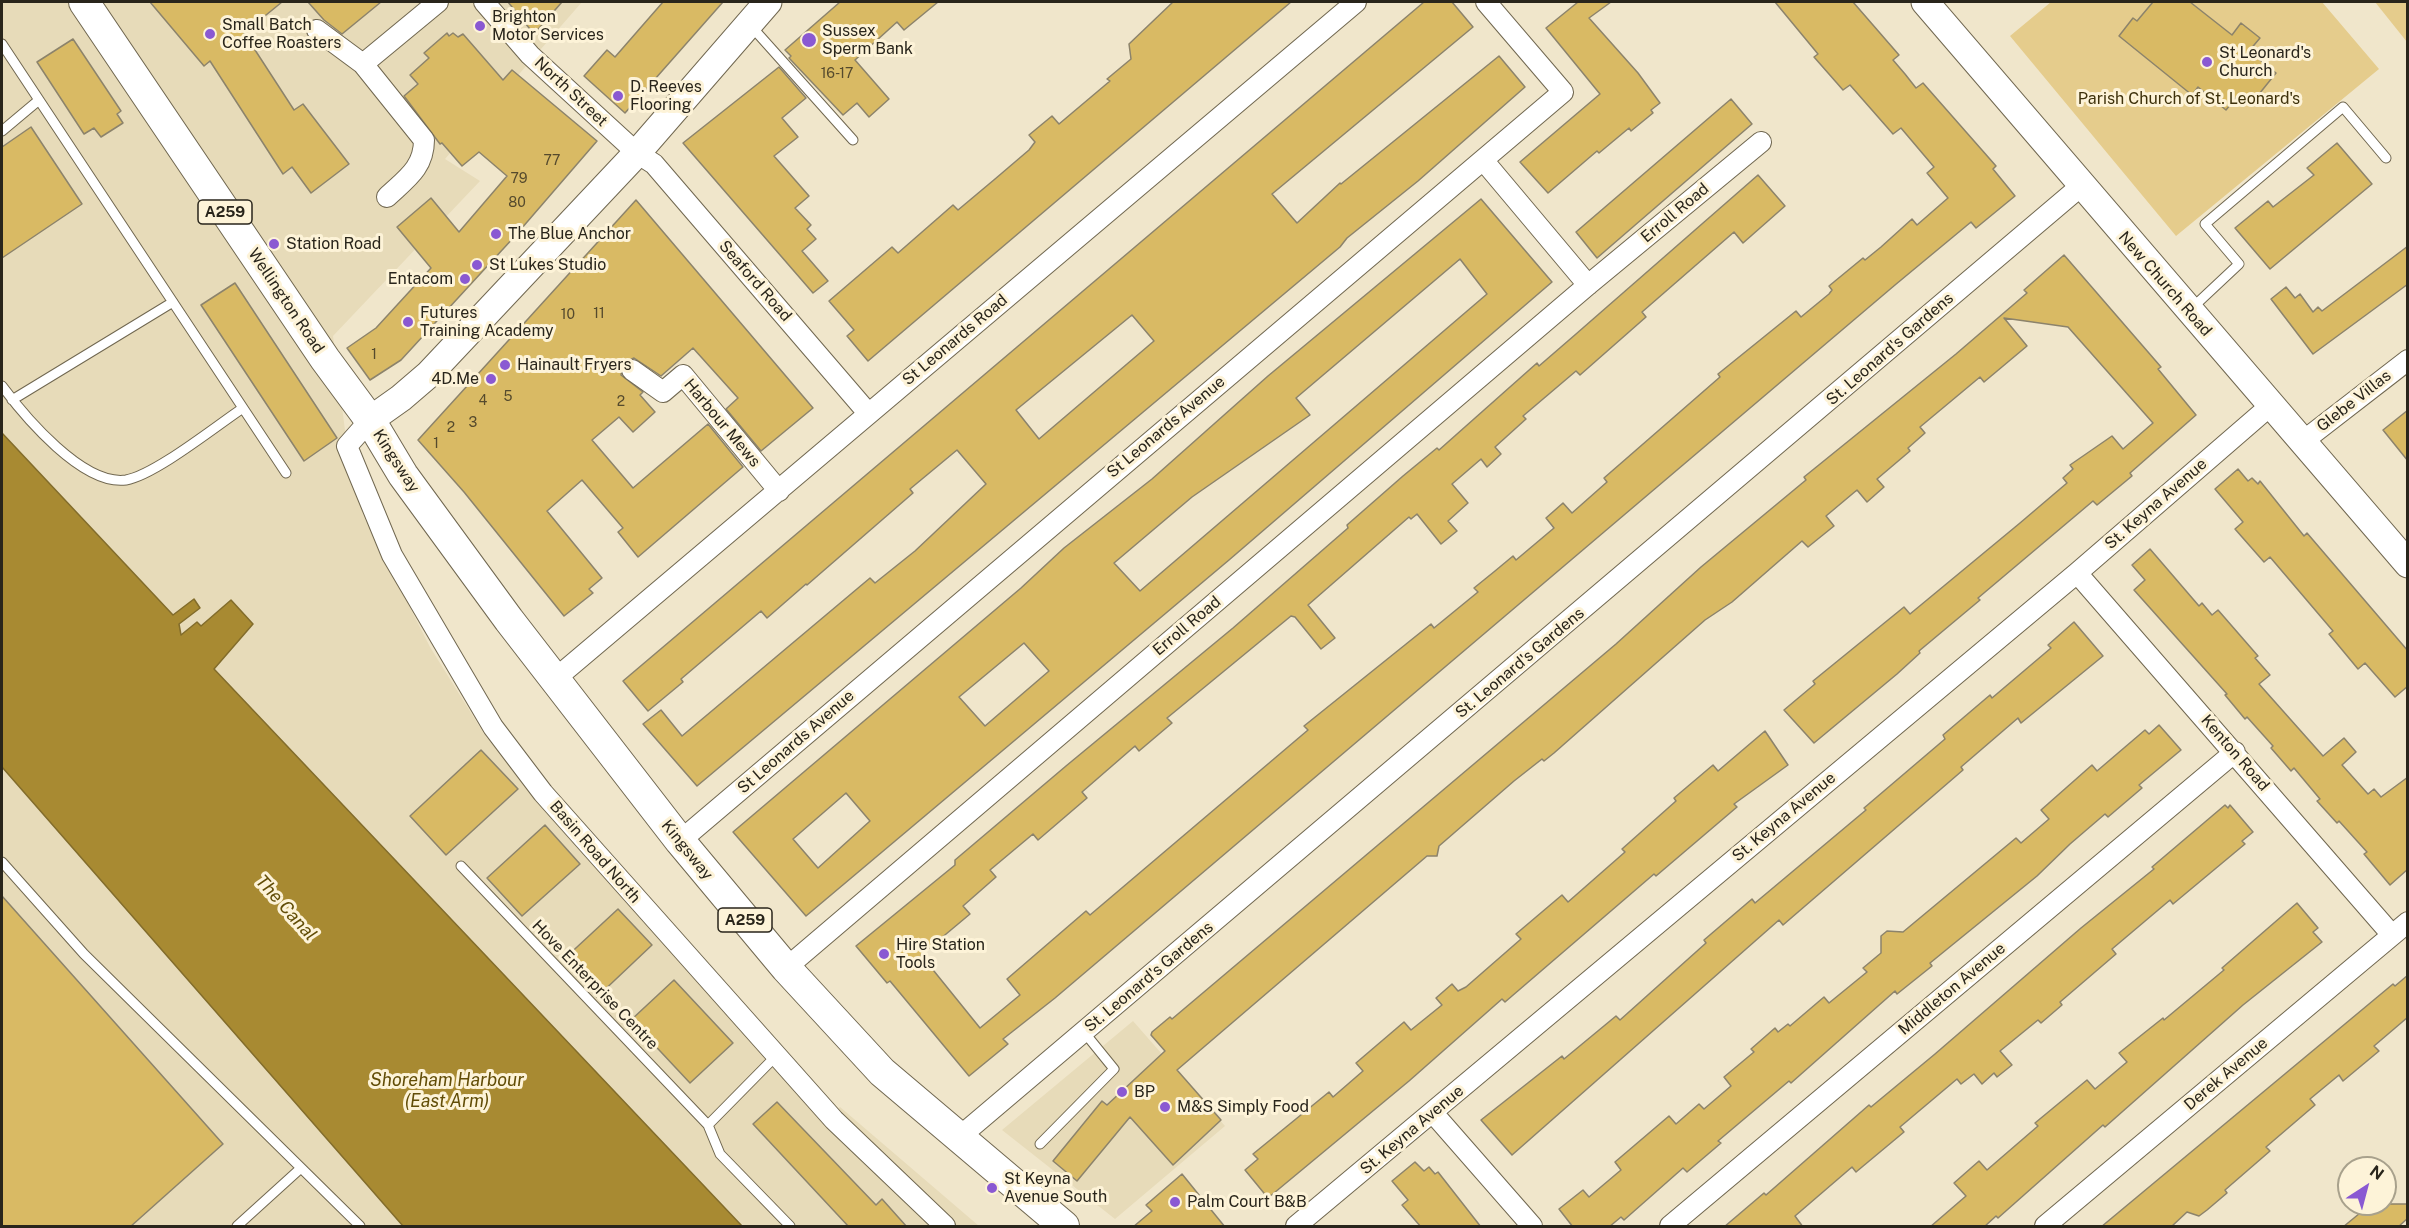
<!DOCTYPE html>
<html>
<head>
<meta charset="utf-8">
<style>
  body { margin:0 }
  #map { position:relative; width:2409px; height:1228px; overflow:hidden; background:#f0e6cb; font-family:"Public Sans",sans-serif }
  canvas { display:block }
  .frame { position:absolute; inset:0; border:3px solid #29251b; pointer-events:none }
  .north { position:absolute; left:2337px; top:1156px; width:60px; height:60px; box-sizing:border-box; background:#fdf3d8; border:2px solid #a8a18c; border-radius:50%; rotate:36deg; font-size:16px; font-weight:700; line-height:24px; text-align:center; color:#29251b }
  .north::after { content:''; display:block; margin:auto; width:21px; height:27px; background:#8a59d2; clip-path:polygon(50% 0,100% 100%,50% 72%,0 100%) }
</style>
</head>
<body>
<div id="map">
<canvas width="2409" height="1228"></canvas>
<div class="frame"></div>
<div class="north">N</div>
</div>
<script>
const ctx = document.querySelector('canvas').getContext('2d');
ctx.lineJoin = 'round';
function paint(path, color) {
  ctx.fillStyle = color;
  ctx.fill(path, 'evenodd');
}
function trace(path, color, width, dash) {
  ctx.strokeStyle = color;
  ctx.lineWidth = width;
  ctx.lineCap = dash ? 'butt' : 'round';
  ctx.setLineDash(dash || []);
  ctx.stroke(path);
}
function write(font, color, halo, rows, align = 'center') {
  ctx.font = font + ' "Public Sans",sans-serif';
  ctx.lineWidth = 6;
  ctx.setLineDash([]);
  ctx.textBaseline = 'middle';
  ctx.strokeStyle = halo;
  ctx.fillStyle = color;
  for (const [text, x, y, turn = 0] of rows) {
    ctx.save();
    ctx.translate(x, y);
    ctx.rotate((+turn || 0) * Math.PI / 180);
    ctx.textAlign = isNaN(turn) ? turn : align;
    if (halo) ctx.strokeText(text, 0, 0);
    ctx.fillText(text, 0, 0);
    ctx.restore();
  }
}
const built = new Path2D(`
  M 2,2 L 582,2 L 445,159 L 480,181 L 333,336 L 347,446 L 363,515 L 430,647 L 486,737 L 824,1122 L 840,1107 L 979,1226 L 742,1226 L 214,669 L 253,625 L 231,600 L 201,626 L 181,635 L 179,624 L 183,607 L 174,615 L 2,433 Z
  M 2,767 L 232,1029 L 403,1226 L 2,1226 Z
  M 1133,1021 L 1225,1126 L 1115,1219 L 1002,1130 Z`);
const green = new Path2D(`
  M 2051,2 L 2322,2 L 2379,69 L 2176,236 L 2010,36 Z
  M 2375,2 L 2407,2 L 2407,42 Z`);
const water = new Path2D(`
  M 2,433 L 173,615 L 194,599 L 200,608 L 179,624 L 181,635 L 197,622 L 201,626 L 231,600 L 253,624 L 214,669 L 742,1226 L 403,1226 L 2,767 Z`);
const building = new Path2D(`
  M 150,2 L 282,2 L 244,33 L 294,110 L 303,104 L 349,164 L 311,193 L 292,167 L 283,174 L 210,61 L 204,66 Z
  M 308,2 L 381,2 L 342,34 L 324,20 Z
  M 508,2 L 562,2 L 534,34 Z
  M 663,2 L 723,2 L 625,113 L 584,76 L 607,50 L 615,57 Z
  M 840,2 L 938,2 L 904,30 L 897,22 L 855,60 L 889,99 L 869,117 L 857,103 L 843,115 L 789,58 L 791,56 L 785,50 Z
  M 1173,2 L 1291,2 L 868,361 L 847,336 L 854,330 L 829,301 L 892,247 L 898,253 L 953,205 L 958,210 L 995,179 L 1029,150 L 1035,142 L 1029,135 L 1052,116 L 1059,124 L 1110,81 L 1107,79 L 1131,59 L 1129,44 Z
  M 1424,2 L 1452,2 L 1473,27 L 1272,194 L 1297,223 L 1340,183 L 1341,184 L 1499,56 L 1525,87 L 1418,181 L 1347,238 L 1340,247 L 697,786 L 643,724 L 661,710 L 682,736 L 870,578 L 875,583 L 915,551 L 986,484 L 957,450 L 910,489 L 913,493 L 807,585 L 806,584 L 767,618 L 761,611 L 681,679 L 683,682 L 648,711 L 623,681 ZM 1132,315 L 1154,341 L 1039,439 L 1016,410 Z
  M 1578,2 L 1611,2 L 1589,18 L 1638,73 L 1660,103 L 1651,110 L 1653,113 L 1631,131 L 1629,128 L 1599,153 L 1597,151 L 1548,193 L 1520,162 L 1600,94 L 1546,28 Z
  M 1775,2 L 1853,2 L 1899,55 L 1893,60 L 1905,74 L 1916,88 L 1923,83 L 1996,166 L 1993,169 L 2015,196 L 1976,228 L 1971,222 L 1895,285 L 1055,998 L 1003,1039 L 1008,1044 L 969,1076 L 890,981 L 887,983 L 856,946 L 955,865 L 955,860 L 1066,766 L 1233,628 L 1348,528 L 1347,525 L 1403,476 L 1437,448 L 1439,450 L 1537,363 L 1539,366 L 1576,334 L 1758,175 L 1785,206 L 1743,243 L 1734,232 L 1642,312 L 1646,317 L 1580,375 L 1576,371 L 1523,416 L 1526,419 L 1495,447 L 1501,454 L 1487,467 L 1481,459 L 1452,484 L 1468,503 L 1448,521 L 1457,531 L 1441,544 L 1417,514 L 1411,519 L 1409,517 L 1308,605 L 1335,638 L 1321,649 L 1295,617 L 1291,616 L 1167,718 L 1172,723 L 1139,751 L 1135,746 L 1082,792 L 1087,798 L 1038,840 L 1033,834 L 990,870 L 996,877 L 963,906 L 970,914 L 921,955 L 980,1028 L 1020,995 L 1007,979 L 1086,911 L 1090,915 L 1308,730 L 1304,726 L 1431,624 L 1434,628 L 1478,592 L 1474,588 L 1495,571 L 1513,556 L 1516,560 L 1554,528 L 1546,518 L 1563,503 L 1572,513 L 1607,482 L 1604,478 L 1720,377 L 1718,374 L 1796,311 L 1801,317 L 1829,294 L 1832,290 L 1829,286 L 1863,258 L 1865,260 L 1881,247 L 1912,219 L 1917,225 L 1948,198 L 1927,173 L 1934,167 L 1901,128 L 1893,134 L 1850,85 L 1843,90 L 1814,57 L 1818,54 Z
  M 2153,2 L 2190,2 L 2232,35 L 2241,23 L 2260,38 L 2249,51 L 2276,73 L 2251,104 L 2239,94 L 2226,110 L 2198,87 L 2192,95 L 2119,36 L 2133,18 L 2137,21 Z
  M 447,33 L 449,36 L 453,33 L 458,37 L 463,34 L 503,80 L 512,70 L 597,141 L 515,236 L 401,360 L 370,380 L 347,348 L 376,328 L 431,268 L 397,227 L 431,198 L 459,232 L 507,176 L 479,152 L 462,166 L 442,143 L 440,144 L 404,96 L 418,84 L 410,75 L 429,58 L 424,53 Z
  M 73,39 L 121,111 L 117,114 L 123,123 L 101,137 L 94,128 L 84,134 L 37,62 Z
  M 779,67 L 806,98 L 782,118 L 798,137 L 774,156 L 809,196 L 795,208 L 811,225 L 807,229 L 816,239 L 802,251 L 828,281 L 813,293 L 683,143 Z
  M 1731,99 L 1752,124 L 1597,258 L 1576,232 Z
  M 31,127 L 82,204 L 2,258 L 2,147 Z
  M 2337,143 L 2372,184 L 2270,269 L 2235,228 L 2268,201 L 2273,207 L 2314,175 L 2307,168 Z
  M 1481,199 L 1552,282 L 1229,560 L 806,916 L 733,832 L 1021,588 L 1064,548 L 1152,479 L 1268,376 ZM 1460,259 L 1487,294 L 1140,591 L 1114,563 L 1192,497 L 1310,415 L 1296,398 ZM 1024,643 L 1049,671 L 985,726 L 959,697 ZM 846,793 L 870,821 L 818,868 L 793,839 Z
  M 636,200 L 813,408 L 761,451 L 726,409 L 738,398 L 693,348 L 661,376 L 634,358 L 623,363 L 621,375 L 643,392 L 640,395 L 655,412 L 633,432 L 619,417 L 592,440 L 633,488 L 708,424 L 743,467 L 638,557 L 618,532 L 623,528 L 582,480 L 547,511 L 602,578 L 589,589 L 593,593 L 564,616 L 464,492 L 418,440 Z
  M 2408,246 L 2408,284 L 2313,354 L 2271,299 L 2286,287 L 2295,298 L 2300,294 L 2313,312 L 2318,307 L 2322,311 Z
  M 2064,255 L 2161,367 L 2158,369 L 2196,415 L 2130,473 L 2132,476 L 2097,505 L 2093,501 L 1978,598 L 1980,600 L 1919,651 L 1920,653 L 1897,674 L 1814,743 L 1784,710 L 1815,684 L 1813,681 L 1904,607 L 1910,614 L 2020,523 L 2067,483 L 2063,478 L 2073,469 L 2070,465 L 2112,436 L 2123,449 L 2153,423 L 2068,327 L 2004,318 L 2027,346 L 1984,382 L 1980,377 L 1920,427 L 1925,433 L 1908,448 L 1910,451 L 1877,479 L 1884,487 L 1867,502 L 1857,490 L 1826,516 L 1834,526 L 1808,547 L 1802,541 L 1732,602 L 1705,620 L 1554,753 L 1544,761 L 1542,759 L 1514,781 L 1439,846 L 1437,856 L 1427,856 L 1177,1070 L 1221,1120 L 1173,1165 L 1130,1117 L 1077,1181 L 1053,1161 L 1102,1101 L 1107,1105 L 1165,1051 L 1151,1035 L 1152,1032 L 1170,1017 L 1172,1019 L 1616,644 L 1701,567 L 1806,480 L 1804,477 L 1956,354 L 2027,293 L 2024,290 Z
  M 235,283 L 337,438 L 304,461 L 201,305 Z
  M 2408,410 L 2408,461 L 2383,430 Z
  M 2238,469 L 2248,481 L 2252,478 L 2258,484 L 2260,481 L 2304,536 L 2307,533 L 2408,651 L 2408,686 L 2395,697 L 2365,663 L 2358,669 L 2329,634 L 2333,631 L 2270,557 L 2264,562 L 2235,529 L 2243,522 L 2215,489 Z
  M 2150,549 L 2199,606 L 2202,603 L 2212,615 L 2218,610 L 2258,656 L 2255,658 L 2270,675 L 2259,684 L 2323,756 L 2344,738 L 2356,752 L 2342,765 L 2368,794 L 2374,789 L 2381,797 L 2408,777 L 2408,869 L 2390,885 L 2364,854 L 2367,852 L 2339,821 L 2337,823 L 2317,801 L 2320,799 L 2294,768 L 2291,771 L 2271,748 L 2273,746 L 2247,717 L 2245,719 L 2225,695 L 2227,694 L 2134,590 L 2145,580 L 2132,565 Z
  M 2074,622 L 2103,656 L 2021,723 L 2018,718 L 1961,767 L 1963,770 L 1934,795 L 1783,925 L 1779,920 L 1512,1155 L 1481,1120 L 1562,1056 L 1564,1059 L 1616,1016 L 1620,1020 L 1706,943 L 1704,940 L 1752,899 L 1755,903 L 1866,810 L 1864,808 L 1945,739 L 1943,735 L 1990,695 L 1992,698 L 2051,648 L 2048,645 Z
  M 2159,725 L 2181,750 L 2139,785 L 2142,788 L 2108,817 L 2105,814 L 2070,844 L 2037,876 L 1930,963 L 1932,966 L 1897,994 L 1895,991 L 1791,1083 L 1789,1081 L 1718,1141 L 1721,1143 L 1687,1172 L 1683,1168 L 1624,1220 L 1621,1217 L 1609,1227 L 1573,1227 L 1559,1209 L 1583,1190 L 1589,1197 L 1621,1170 L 1615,1162 L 1669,1116 L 1676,1124 L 1699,1104 L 1704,1109 L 1731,1086 L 1724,1077 L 1754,1052 L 1751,1049 L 1775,1028 L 1778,1032 L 1788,1024 L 1790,1026 L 1824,997 L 1829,1003 L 1867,972 L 1863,968 L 1881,953 L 1881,936 L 1887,931 L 1903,932 L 2016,838 L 2021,843 L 2049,819 L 2041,810 L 2092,765 L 2097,771 L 2145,730 L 2149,734 Z
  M 1765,731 L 1788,765 L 1734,804 L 1737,807 L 1656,876 L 1654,874 L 1505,1002 L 1502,999 L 1409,1081 L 1268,1198 L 1245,1170 L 1258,1159 L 1253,1154 L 1329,1092 L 1333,1097 L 1363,1071 L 1356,1063 L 1404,1022 L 1411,1030 L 1442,1005 L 1436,998 L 1452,984 L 1458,991 L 1466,987 L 1521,939 L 1516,934 L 1562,895 L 1568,902 L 1625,852 L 1622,849 L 1676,801 L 1674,798 L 1713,765 L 1718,771 Z
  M 481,750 L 518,789 L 446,855 L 410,816 Z
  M 2225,805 L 2228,808 L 2230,805 L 2253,832 L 2242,841 L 2245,844 L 2173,904 L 2170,900 L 2112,949 L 2116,954 L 2060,1002 L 2062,1005 L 2041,1023 L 2038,1020 L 2000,1051 L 2012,1065 L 1997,1077 L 1994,1073 L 1982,1084 L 1974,1074 L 1961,1084 L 1957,1079 L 1900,1127 L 1904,1132 L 1856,1172 L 1852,1167 L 1795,1216 L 1803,1227 L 1724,1227 L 1764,1193 L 1766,1195 L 1869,1105 L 1871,1107 L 1935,1054 L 2081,928 L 2154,869 L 2152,867 Z
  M 545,825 L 580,864 L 522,916 L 487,878 Z
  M 2,896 L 223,1144 L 130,1227 L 2,1227 Z
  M 2297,903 L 2318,928 L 2313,932 L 2322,942 L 2243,1005 L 2105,1127 L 2103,1125 L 1998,1218 L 1996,1216 L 1984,1227 L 1930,1227 L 1966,1196 L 1954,1183 L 1979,1161 L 1987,1170 L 2038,1126 L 2035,1123 L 2087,1080 L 2095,1089 L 2127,1062 L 2119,1053 L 2163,1018 L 2164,1020 L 2224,970 L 2222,968 Z
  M 618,909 L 652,945 L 597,997 L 563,960 Z
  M 2408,975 L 2408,1017 L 2374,1046 L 2379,1051 L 2343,1081 L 2339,1075 L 2310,1099 L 2315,1105 L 2266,1147 L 2270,1151 L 2225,1190 L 2227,1193 L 2207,1210 L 2199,1216 L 2187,1212 L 2171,1227 L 2101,1227 L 2393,984 L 2395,986 Z
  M 674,980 L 733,1043 L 690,1083 L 631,1020 Z
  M 777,1102 L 876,1205 L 882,1199 L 907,1227 L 849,1227 L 753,1124 Z
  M 1415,1162 L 1424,1171 L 1429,1167 L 1435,1174 L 1438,1172 L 1481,1227 L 1421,1227 L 1402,1205 L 1408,1200 L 1392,1181 Z
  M 1182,1174 L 1225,1227 L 1133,1227 L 1152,1211 L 1146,1205 Z
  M 2371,1204 L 2408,1204 L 2408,1218 L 2398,1227 L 2343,1227 Z`);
const service = new Path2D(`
  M 751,26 L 853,140
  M 2,44 L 286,473
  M 2,131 L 39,100
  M 2191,309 L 2239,264 L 2205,224 L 2343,107 L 2386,158
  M 2,386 C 25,417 83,486 126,480 C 155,475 216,426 243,408
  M 12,400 L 173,302
  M 2,862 L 84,954 L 360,1226
  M 461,866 L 708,1125 L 776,1056
  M 708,1125 L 720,1154 L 790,1226
  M 1040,1144 L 1114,1069 L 1084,1032
  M 237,1226 L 301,1168`);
const minor = new Path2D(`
  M 484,2 L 530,55 L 637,153 L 654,164 L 868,413
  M 317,30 L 363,64 L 438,2
  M 363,64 L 424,140 C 424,168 406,179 387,197
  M 1483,160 L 1588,285
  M 632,370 L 663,392 L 683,375 L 779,491
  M 370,420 L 347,446 L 392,555 L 493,727 L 543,793 L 834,1120 L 945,1226
  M 2302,442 L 2408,360
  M 2077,573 L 2392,935
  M 555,679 L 1356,2
  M 680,841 L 1563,92 L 1486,2
  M 786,968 L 1588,285 L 1761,142
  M 1433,1113 L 1532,1226
  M 957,1139 L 2081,186
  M 1296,1226 L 2077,573 L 2270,406
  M 1670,1226 L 2235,752
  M 2045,1226 L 2408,922`);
const secondary = new Path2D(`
  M 1925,2 L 2408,564
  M 370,420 L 401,398 L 429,374 L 637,153 L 768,2`);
const primary = new Path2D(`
  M 84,2 L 325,359 L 370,420 L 403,475 L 509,620 L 680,841 L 786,968 L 882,1072 L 1064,1226`);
const markers = [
  [480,26,6,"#8a59d2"],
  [210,34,6,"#8a59d2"],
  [809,40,8,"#8a59d2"],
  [2207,62,6,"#8a59d2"],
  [618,96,6,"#8a59d2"],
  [496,234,6,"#8a59d2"],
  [274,244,6,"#8a59d2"],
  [477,265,6,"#8a59d2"],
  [465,279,6,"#8a59d2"],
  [408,322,6,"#8a59d2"],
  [505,365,6,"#8a59d2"],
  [491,379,6,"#8a59d2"],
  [884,954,6,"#8a59d2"],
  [1122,1092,6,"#8a59d2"],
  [1165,1107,6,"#8a59d2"],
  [992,1188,6,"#8a59d2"],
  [1175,1202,6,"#8a59d2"]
];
const numberNames = [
  ["16-17",837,74],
  ["77",552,161],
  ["79",519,179],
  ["80",517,203],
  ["11",599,314],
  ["10",568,315],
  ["1",374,355],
  ["5",508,397],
  ["4",483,401],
  ["2",621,402],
  ["3",473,423],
  ["2",451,428],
  ["1",436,444]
];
const shields = [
  [225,212,54],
  [745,920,54]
];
const shieldNames = [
  ["A259",225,212],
  ["A259",745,920]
];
const poiNames = [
  ["Brighton",492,17],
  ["Motor Services",492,35],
  ["Small Batch",222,25],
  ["Coffee Roasters",222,43],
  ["Sussex",822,31],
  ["Sperm Bank",822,49],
  ["St Leonard's",2219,53],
  ["Church",2219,71],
  ["D. Reeves",630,87],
  ["Flooring",630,105],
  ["The Blue Anchor",508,234],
  ["Station Road",286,244],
  ["St Lukes Studio",489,265],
  ["Entacom",453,279,"right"],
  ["Futures",420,313],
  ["Training Academy",420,331],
  ["Hainault Fryers",517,365],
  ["4D.Me",479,379,"right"],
  ["Hire Station",896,945],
  ["Tools",896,963],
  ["BP",1134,1092],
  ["M&S Simply Food",1177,1107],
  ["St Keyna",1004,1179],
  ["Avenue South",1004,1197],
  ["Palm Court B&B",1187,1202]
];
const streetNames = [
  ["North Street",571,92,43],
  ["Erroll Road",1675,213,-40],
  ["Seaford Road",755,281,49],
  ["New Church Road",2165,284,49],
  ["Wellington Road",286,301,56],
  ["St Leonards Road",955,340,-40],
  ["St. Leonard's Gardens",1890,349,-41],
  ["Glebe Villas",2354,401,-38],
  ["Harbour Mews",722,423,50],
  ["St Leonards Avenue",1166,427,-40],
  ["Kingsway",396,461,57],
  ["St. Keyna Avenue",2156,504,-41],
  ["Erroll Road",1187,626,-40],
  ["St. Leonard's Gardens",1520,663,-40],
  ["St Leonards Avenue",796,742,-41],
  ["Kenton Road",2235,753,49],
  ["St. Keyna Avenue",1784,817,-40],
  ["Kingsway",687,850,51],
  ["Basin Road North",595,852,49],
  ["St. Leonard's Gardens",1149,977,-40],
  ["Hove Enterprise Centre",595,985,46],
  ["Middleton Avenue",1952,989,-40],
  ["Derek Avenue",2226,1074,-40],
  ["St. Keyna Avenue",1412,1130,-40]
];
const parkNames = [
  ["Parish Church of St. Leonard's",2189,99]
];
const waterNames = [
  ["The Canal",286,908,48],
  ["Shoreham Harbour",447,1080],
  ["(East Arm)",447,1101]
];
paint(built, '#e7dbb9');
paint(green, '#e5cc8c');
paint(water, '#a88a32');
trace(water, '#826c2b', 1.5);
paint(building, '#d9ba64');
trace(building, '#8c836b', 1.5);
trace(service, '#706750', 11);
trace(minor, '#706750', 22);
trace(secondary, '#706750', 29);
trace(primary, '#706750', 32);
trace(service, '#fff', 9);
trace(minor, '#fff', 20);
trace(secondary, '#fff', 27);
trace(primary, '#fff', 30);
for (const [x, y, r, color] of markers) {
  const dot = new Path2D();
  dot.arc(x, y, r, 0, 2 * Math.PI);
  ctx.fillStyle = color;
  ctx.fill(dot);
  trace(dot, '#fdf3d8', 2);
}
write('14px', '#554a2d', null, numberNames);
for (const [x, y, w] of shields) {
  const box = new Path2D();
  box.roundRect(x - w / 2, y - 12, w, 24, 4.5);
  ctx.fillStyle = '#fdf3d8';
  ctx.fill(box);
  trace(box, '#29251b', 1.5);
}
write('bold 15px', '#29251b', null, shieldNames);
write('16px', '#29251b', '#fdf3d8', poiNames, 'left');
write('16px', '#29251b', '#fdf3d8', streetNames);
write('16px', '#3e310b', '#fdf3d8', parkNames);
write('italic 18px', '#624d07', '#fdf3d8', waterNames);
</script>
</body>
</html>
